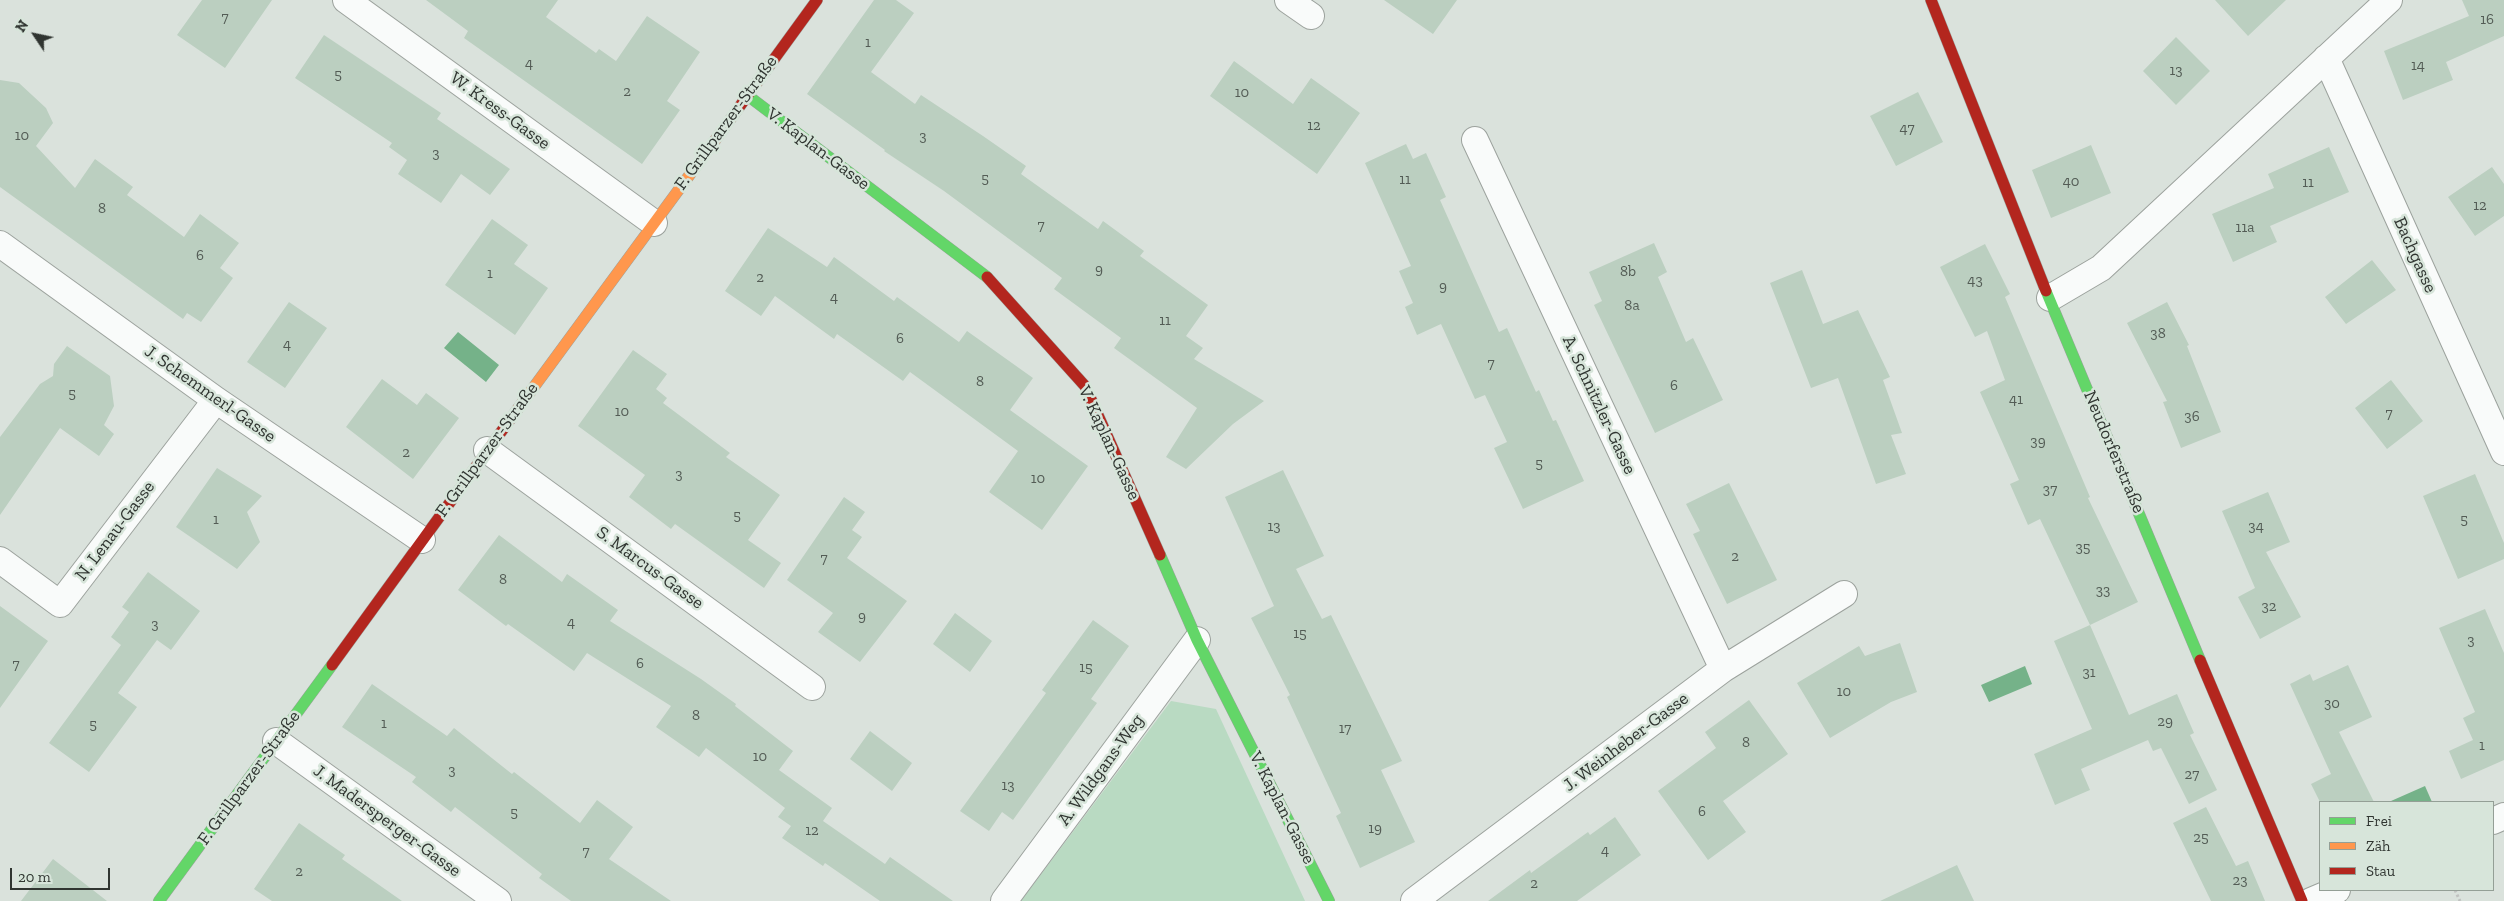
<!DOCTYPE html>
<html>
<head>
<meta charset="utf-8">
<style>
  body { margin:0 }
  #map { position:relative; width:2504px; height:901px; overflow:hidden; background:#dae2dc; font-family:"Zilla Slab",serif }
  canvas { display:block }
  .legend { position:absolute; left:2319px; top:801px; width:175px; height:90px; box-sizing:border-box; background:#d7e5da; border:1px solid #949f96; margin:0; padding:6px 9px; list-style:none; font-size:15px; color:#303531 }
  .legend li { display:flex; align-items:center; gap:10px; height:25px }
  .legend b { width:25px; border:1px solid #949f96 }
  .north { position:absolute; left:10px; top:10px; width:50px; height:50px; -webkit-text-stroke:4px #d7e5da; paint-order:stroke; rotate:304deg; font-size:14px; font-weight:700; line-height:20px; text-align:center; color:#303531 }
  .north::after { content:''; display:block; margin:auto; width:18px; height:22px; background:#303531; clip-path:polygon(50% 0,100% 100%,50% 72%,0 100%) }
  .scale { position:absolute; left:10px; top:868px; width:100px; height:22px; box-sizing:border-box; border:2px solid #303531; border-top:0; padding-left:6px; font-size:15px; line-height:18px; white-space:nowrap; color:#303531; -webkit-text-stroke:4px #d7e5da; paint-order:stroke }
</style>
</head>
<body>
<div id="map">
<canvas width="2504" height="901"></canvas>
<ul class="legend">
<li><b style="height:6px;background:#63d668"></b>Frei</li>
<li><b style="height:6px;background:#ff974d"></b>Zäh</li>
<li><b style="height:6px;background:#b3261e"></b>Stau</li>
</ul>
<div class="north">N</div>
<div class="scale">20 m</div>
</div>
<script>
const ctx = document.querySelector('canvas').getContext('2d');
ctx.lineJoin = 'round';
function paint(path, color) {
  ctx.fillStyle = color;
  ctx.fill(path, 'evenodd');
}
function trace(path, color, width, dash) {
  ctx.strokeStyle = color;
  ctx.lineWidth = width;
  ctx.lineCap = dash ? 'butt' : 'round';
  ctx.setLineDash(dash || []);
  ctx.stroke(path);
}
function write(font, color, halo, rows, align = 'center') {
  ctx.font = font + ' "Zilla Slab",serif';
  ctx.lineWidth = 5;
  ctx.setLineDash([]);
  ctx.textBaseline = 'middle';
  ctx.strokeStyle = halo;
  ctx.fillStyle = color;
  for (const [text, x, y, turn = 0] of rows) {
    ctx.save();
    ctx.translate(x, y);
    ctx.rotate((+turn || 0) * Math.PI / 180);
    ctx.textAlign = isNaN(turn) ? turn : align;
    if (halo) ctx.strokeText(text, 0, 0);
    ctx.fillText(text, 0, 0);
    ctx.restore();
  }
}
const green = new Path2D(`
  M 1171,701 L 1216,709 L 1305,901 L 1021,901 Z`);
const water = new Path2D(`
  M 458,332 L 499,365 L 486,382 L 444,348 Z
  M 2025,666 L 2032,684 L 1989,702 L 1981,685 Z
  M 2425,786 L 2432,802 L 2391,802 L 2391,801 Z`);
const building = new Path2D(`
  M 202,0 L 272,0 L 225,68 L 177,35 Z
  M 426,0 L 558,0 L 546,17 L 596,53 L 599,49 L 616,61 L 647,16 L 700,52 L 667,101 L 680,110 L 642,164 L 464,38 L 468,31 Z
  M 874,0 L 896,0 L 914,13 L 871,72 L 915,104 L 921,95 L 983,136 L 1026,166 L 1021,174 L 1098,229 L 1103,221 L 1144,251 L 1140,256 L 1208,305 L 1186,336 L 1203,348 L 1194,359 L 1264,401 L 1233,424 L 1186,469 L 1166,457 L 1197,408 L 1114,348 L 1121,338 L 1054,289 L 1062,278 L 944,191 L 884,151 L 885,150 L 807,94 Z
  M 1384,0 L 1457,0 L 1433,34 Z
  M 2215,0 L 2286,0 L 2248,36 Z
  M 2462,0 L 2504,0 L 2504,36 L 2446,62 L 2453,80 L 2403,100 L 2384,51 L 2469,16 Z
  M 324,35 L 441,113 L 437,119 L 510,169 L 490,195 L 461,174 L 441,203 L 398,174 L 407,160 L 389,147 L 392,143 L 295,78 Z
  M 2176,37 L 2210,71 L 2176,105 L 2143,71 Z
  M 1234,61 L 1293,104 L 1311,78 L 1360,113 L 1317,174 L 1210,96 Z
  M 0,80 L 19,83 L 46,108 L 53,123 L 36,146 L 75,188 L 95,159 L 133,187 L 127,195 L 184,237 L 200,214 L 239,243 L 220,268 L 233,278 L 201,322 L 187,313 L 183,319 L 0,187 Z
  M 1918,92 L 1943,142 L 1896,166 L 1870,116 Z
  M 1406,144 L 1413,159 L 1426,153 L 1446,197 L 1440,200 L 1499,332 L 1507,328 L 1536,392 L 1539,390 L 1553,421 L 1556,420 L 1584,481 L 1523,509 L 1494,448 L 1507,442 L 1485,395 L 1475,399 L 1441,324 L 1417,335 L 1405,307 L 1413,303 L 1399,271 L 1411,266 L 1365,163 Z
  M 2091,145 L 2111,193 L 2051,218 L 2032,170 Z
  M 2329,147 L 2349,192 L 2270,226 L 2277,242 L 2233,262 L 2212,214 L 2274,188 L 2268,174 Z
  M 2492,167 L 2504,184 L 2504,216 L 2475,236 L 2448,197 Z
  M 492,219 L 528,245 L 514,264 L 548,288 L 515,335 L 445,285 Z
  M 768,228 L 827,267 L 834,257 L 894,301 L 897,297 L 959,342 L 967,331 L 1033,378 L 1010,410 L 1088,466 L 1042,530 L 989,492 L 1018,451 L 910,372 L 903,381 L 837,334 L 834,339 L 775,296 L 761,316 L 725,291 Z
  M 1654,243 L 1667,272 L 1658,277 L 1686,342 L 1693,338 L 1723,400 L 1655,433 L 1594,305 L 1602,301 L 1589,272 Z
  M 1985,244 L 2010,294 L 2005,297 L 2090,497 L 2088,498 L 2138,602 L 2090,625 L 2040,519 L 2028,525 L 2010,484 L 2019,480 L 1980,392 L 2005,380 L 1987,331 L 1975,337 L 1940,267 Z
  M 2372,260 L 2396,290 L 2346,324 L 2325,297 Z
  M 1802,270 L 1823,324 L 1858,310 L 1890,377 L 1883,380 L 1902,433 L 1891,435 L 1906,474 L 1876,484 L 1838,378 L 1811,388 L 1770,283 Z
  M 289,302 L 327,328 L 285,388 L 247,362 Z
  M 2167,302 L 2189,345 L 2187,346 L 2221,432 L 2181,448 L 2163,402 L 2167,401 L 2127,323 Z
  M 67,346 L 110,376 L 114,406 L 104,425 L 114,434 L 99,456 L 60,428 L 0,515 L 0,437 L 40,384 L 53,376 L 54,364 Z
  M 633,350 L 667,374 L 656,389 L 667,398 L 663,403 L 730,453 L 726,457 L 780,495 L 748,540 L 781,563 L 764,588 L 675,524 L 671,529 L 629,497 L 645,475 L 578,426 Z
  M 382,379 L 417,405 L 426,393 L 459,418 L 413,479 L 346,427 Z
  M 2391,380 L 2423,421 L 2387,449 L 2355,408 Z
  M 217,468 L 262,496 L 247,512 L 260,542 L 237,569 L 176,527 Z
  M 1283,470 L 1324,556 L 1296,569 L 1322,619 L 1331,615 L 1402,761 L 1381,770 L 1415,842 L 1360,868 L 1336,816 L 1341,813 L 1287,697 L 1290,695 L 1251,618 L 1274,606 L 1225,497 Z
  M 2475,474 L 2504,543 L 2504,559 L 2458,579 L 2423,496 Z
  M 1729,483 L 1777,580 L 1727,604 L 1693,534 L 1700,531 L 1686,504 Z
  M 2268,492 L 2290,542 L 2266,552 L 2301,617 L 2260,639 L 2238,597 L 2255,588 L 2222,511 Z
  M 844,497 L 865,512 L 852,530 L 862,537 L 847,558 L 907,601 L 860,662 L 818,632 L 833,613 L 787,580 Z
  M 499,535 L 562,582 L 567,574 L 618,610 L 610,621 L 701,679 L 736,704 L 735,706 L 793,751 L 779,770 L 832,808 L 823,821 L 885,864 L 890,857 L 953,901 L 880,901 L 825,863 L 823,866 L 782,838 L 791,826 L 778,817 L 785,808 L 706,748 L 699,757 L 656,727 L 671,706 L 587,653 L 574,671 L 508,624 L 506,626 L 458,590 Z
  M 148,572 L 200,611 L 171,650 L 157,640 L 118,693 L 137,707 L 89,772 L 49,743 L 121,645 L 111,637 L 129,612 L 122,607 Z
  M 0,606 L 48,641 L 0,708 Z
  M 2485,609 L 2504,653 L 2504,760 L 2461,779 L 2449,751 L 2473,740 L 2463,718 L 2475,712 L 2439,628 Z
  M 955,613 L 992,641 L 970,672 L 933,644 Z
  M 1093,620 L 1129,646 L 1091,699 L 1097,703 L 1013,820 L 1002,812 L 989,831 L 960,811 L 1046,693 L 1042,690 Z
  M 2090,625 L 2129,715 L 2177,694 L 2194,733 L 2190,735 L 2217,790 L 2189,804 L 2161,748 L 2153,751 L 2148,740 L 2081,769 L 2090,790 L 2055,805 L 2034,754 L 2092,729 L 2054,641 Z
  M 1900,643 L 1917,692 L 1891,702 L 1830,738 L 1797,683 L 1859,646 L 1865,656 Z
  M 2348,665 L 2372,717 L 2339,732 L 2374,802 L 2320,802 L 2311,784 L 2331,774 L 2290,684 L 2310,674 L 2313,681 Z
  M 372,684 L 447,736 L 454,728 L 512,774 L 514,772 L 580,823 L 597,800 L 633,827 L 609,859 L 671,901 L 571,901 L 539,878 L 542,874 L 455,807 L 451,812 L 412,782 L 416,777 L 342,727 Z
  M 1749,700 L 1788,754 L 1723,801 L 1746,832 L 1708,860 L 1658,791 L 1716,748 L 1705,732 Z
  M 870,731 L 912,763 L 892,791 L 850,759 Z
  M 2206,807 L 2236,866 L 2248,861 L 2265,901 L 2211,901 L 2173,823 Z
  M 1615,817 L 1641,855 L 1577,901 L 1488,901 L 1530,870 L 1531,873 L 1588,832 L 1590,835 Z
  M 299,823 L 345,855 L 342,859 L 402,901 L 272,901 L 254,889 Z
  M 53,859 L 107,901 L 21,901 Z
  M 1957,865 L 1974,901 L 1880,901 Z`);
const path = new Path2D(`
  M 2455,890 L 2460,901`);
const street = new Path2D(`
  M 346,0 L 654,223
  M 1288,0 L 1311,16
  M 2326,58 L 2504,452
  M 1475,140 L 1723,669
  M 0,244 L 216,400 L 422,540
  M 2050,298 L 2101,268 L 2389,0
  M 487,450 L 812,687
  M 0,560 L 60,604 L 216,400
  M 276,741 L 498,901
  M 2493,821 L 2504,816
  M 1004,901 L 1197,640
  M 1414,901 L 1723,669 L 1844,594
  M 2311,901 L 2337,890`);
const fast = new Path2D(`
  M 747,95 L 987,277
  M 2046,291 L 2200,660
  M 1160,555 L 1197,640 L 1329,901
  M 159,901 L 332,665`);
const slow = new Path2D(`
  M 517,410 L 716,139`);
const jam = new Path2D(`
  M 1931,0 L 2046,291
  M 716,139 L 817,0
  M 987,277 L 1085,386 L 1160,555
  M 2200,660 L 2302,901
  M 332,665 L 517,410`);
const numberNames = [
  ["7",225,18],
  ["16",2487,20],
  ["1",868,43],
  ["4",529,64],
  ["14",2418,66],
  ["13",2176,71],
  ["5",338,75],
  ["2",627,92],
  ["10",1242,93],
  ["12",1314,126],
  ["47",1907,129],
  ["10",22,136],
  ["3",923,137],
  ["3",436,154],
  ["5",985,179],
  ["11",1405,180],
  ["40",2071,182],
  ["11",2308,183],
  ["12",2480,206],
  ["8",102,209],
  ["7",1041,226],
  ["11a",2245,228],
  ["6",200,256],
  ["9",1099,270],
  ["8b",1628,272],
  ["1",490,274],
  ["2",760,278],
  ["43",1975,281],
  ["9",1443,287],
  ["4",834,298],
  ["8a",1632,306],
  ["11",1165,321],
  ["38",2158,334],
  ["6",900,339],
  ["4",287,345],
  ["7",1491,364],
  ["8",980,382],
  ["6",1674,386],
  ["5",72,394],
  ["41",2016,400],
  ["10",622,412],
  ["7",2389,414],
  ["36",2192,417],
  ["39",2038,442],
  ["2",406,453],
  ["5",1539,464],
  ["3",679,475],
  ["10",1038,479],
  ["37",2050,490],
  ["5",737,516],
  ["1",216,520],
  ["5",2464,520],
  ["13",1274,527],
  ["34",2256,527],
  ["35",2083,548],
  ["2",1735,557],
  ["7",824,559],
  ["8",503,580],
  ["33",2103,591],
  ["32",2269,607],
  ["9",862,617],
  ["4",571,623],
  ["3",155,625],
  ["15",1300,634],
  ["3",2471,641],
  ["6",640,664],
  ["7",16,665],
  ["15",1086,668],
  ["31",2089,673],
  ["10",1844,692],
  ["30",2332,704],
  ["8",696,716],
  ["29",2165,722],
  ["1",384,724],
  ["5",93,725],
  ["17",1345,729],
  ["8",1746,743],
  ["1",2482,746],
  ["10",760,757],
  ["3",452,771],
  ["27",2192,775],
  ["13",1008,786],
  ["6",1702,812],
  ["5",514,813],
  ["19",1375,829],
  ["12",812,831],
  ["25",2201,838],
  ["4",1605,851],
  ["7",586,852],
  ["2",299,872],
  ["23",2240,881],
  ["2",1534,884]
];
const streetNames = [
  ["W. Kress-Gasse",500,111,36],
  ["F. Grillparzer-Straße",726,123,-54],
  ["V. Kaplan-Gasse",818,149,37],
  ["Bachgasse",2415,255,66],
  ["J. Schemmerl-Gasse",210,394,35],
  ["A. Schnitzler-Gasse",1599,405,65],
  ["V. Kaplan-Gasse",1109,443,65],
  ["F. Grillparzer-Straße",487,450,-54],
  ["Neudorferstraße",2114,452,67],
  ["N. Lenau-Gasse",115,531,-53],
  ["S. Marcus-Gasse",650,568,36],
  ["J. Weinheber-Gasse",1626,742,-37],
  ["A. Wildgans-Weg",1101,770,-54],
  ["F. Grillparzer-Straße",249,778,-54],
  ["V. Kaplan-Gasse",1282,808,63],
  ["J. Madersperger-Gasse",387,821,36]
];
paint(green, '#b9dac2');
paint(water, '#75b289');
paint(building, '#bbcfc0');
trace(street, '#9ca29d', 28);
trace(fast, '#9ca29d', 12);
trace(slow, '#9ca29d', 12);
trace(jam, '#9ca29d', 12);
trace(path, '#c0c2c0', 3, [2.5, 2.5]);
trace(street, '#f9fbfa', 26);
trace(fast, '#63d668', 11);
trace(slow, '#ff974d', 11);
trace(jam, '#b3261e', 11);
write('15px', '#535c55', null, numberNames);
write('18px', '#303531', '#d7e5da', streetNames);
</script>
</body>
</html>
